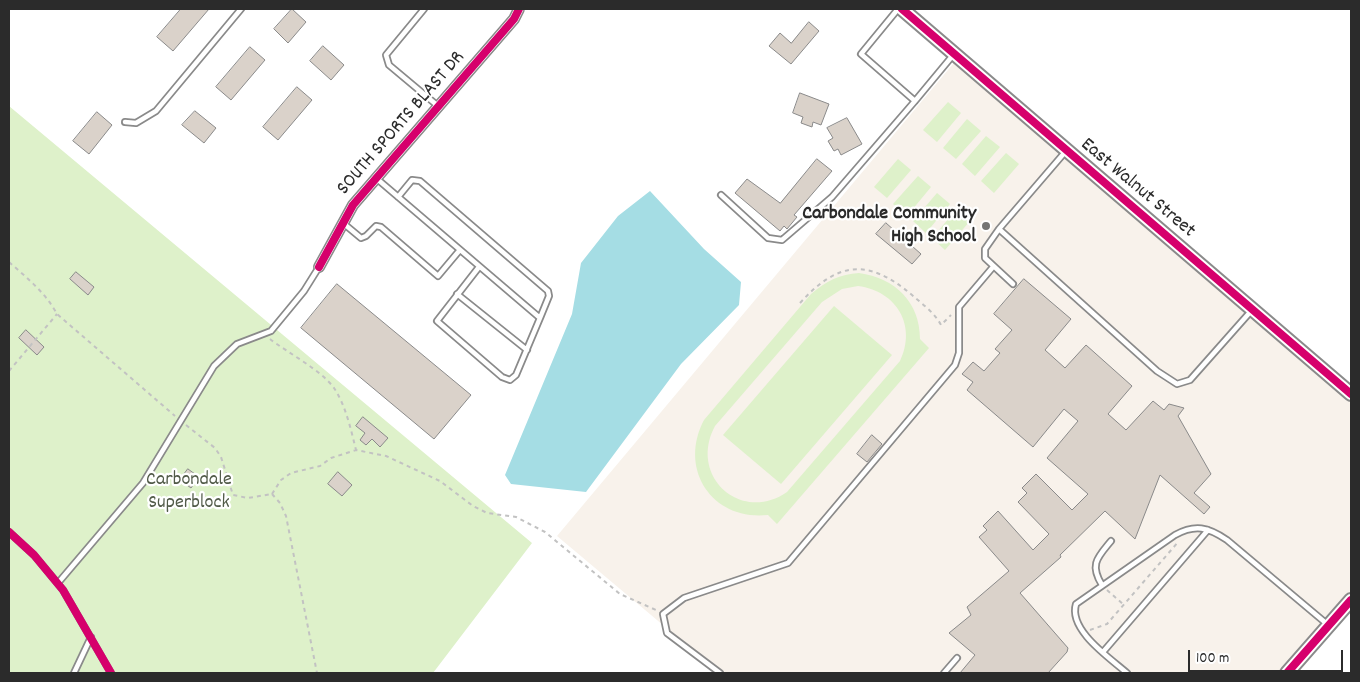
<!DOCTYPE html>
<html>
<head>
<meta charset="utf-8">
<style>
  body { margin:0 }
  #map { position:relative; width:1360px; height:682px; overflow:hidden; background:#fff; font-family:Dekko,sans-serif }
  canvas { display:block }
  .frame { position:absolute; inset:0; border:10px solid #2b2b2b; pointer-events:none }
  .scale { position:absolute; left:1188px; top:650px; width:155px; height:22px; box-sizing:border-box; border:2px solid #2b2b2b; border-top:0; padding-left:6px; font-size:15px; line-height:18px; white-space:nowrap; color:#2b2b2b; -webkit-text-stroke:4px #fff; paint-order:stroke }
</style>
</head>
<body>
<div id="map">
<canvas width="1360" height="682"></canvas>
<div class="frame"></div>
<div class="scale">100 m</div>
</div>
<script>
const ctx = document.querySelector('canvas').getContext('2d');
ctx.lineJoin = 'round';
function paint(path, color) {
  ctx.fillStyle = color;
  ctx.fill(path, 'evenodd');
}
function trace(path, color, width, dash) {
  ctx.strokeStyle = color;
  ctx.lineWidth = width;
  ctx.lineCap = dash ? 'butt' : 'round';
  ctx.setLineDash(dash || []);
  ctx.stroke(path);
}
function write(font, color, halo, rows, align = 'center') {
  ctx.font = font + ' Dekko,sans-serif';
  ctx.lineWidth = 4.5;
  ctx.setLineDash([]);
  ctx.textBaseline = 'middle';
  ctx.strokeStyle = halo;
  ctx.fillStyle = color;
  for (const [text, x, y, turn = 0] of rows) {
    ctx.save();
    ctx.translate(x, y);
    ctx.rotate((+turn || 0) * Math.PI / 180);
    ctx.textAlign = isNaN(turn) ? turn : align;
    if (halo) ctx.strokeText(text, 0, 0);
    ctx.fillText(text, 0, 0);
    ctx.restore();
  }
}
const built = new Path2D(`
  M 958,58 L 1351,395 L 1351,596 L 1282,673 L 720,673 L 557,536 Z`);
const green = new Path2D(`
  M 948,102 L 961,113 L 937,142 L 923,130 Z
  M 9,106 L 532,543 L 433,673 L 9,673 Z
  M 967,119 L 981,131 L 956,159 L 943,148 Z
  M 986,136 L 1000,147 L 975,176 L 962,164 Z
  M 1006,153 L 1019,164 L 994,193 L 981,181 Z
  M 898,159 L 911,170 L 887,198 L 874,187 Z
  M 918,176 L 931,187 L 907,216 L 893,204 Z
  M 937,193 L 950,204 L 926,233 L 913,221 Z
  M 956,210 L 970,221 L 945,250 L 932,238 Z
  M 859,273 C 895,278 920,302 920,339 L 929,348 L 777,524 L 768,515 C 712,521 678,469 704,420 L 811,294 C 826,281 840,274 859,273 ZM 858,286 C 897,291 917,326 900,361 L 787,492 C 741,524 688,476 715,426 L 822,302 L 842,289 Z
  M 834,306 L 892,355 L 781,484 L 723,435 Z`);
const water = new Path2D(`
  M 650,191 L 704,249 L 741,282 L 739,305 L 681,364 L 586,492 L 511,484 L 505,475 L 572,314 L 581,263 L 618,216 Z`);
const building = new Path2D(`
  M 181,9 L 209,9 L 173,51 L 157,37 Z
  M 292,9 L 306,22 L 288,43 L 274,29 Z
  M 809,22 L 819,31 L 791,64 L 769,46 L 780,33 L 791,43 Z
  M 323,46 L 344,65 L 331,80 L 310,61 Z
  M 250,47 L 265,60 L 231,100 L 216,87 Z
  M 297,87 L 312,100 L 278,140 L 263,127 Z
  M 800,93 L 829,104 L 821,125 L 813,122 L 812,127 L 801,123 L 803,117 L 793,113 Z
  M 195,111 L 216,128 L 204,143 L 182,125 Z
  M 97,112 L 112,125 L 89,154 L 73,141 Z
  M 847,118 L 862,144 L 841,155 L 838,149 L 834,151 L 828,141 L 833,138 L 827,128 Z
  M 817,159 L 832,171 L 794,215 L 797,217 L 787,229 L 784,226 L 780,231 L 735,193 L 747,179 L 780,203 Z
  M 886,223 L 921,254 L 912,264 L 876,234 Z
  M 76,272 L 94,287 L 88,295 L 70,279 Z
  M 1024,279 L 1071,319 L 1045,350 L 1065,368 L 1086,345 L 1132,386 L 1108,414 L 1126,430 L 1153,401 L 1164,410 L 1169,404 L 1184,408 L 1178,416 L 1211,474 L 1194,493 L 1210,507 L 1204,514 L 1160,475 L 1135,539 L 1105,511 L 1060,555 L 1061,557 L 1020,593 L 1068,648 L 1067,652 L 1048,673 L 960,673 L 975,655 L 949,633 L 971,615 L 967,607 L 1009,571 L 979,537 L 987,530 L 983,526 L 998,511 L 1033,550 L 1049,534 L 1018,502 L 1027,493 L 1022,488 L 1036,474 L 1072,510 L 1088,494 L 1047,458 L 1078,421 L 1064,409 L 1033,447 L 967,390 L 973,382 L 962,374 L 973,362 L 984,371 L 1000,353 L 995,349 L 1012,330 L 994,314 Z
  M 337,284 L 471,395 L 434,439 L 301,328 Z
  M 26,330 L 44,347 L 37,355 L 19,338 Z
  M 363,417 L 388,438 L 380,447 L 372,439 L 366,445 L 360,440 L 365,433 L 356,426 Z
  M 872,435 L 882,444 L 867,462 L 857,454 Z
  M 188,469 L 199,477 L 191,488 L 180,480 Z
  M 338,472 L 352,485 L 342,496 L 328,484 Z`);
const path = new Path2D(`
  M 9,262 C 27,278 45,292 57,314 L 175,416
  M 800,303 C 838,261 868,258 912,295 C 922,304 934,312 941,325 L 951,315
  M 270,339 C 288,353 321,370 334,388 C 346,406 351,430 356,450
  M 9,371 L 57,314
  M 186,425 L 215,448 L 221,457 L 233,495 L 248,498 L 272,494
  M 272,494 L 281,480 L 291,473 L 320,466 L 331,458 L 356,450 L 386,456 L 440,481 L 473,506 L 487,513 L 516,517 L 545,532 L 620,594 L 656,610
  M 272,494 L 280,503 L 286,516 L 317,673
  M 1107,590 L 1124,605
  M 1090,630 L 1107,624 L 1179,541`);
const lane = new Path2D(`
  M 424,9 L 386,55 L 389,65 L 438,106
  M 898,9 L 861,54 L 915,101 L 954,54
  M 125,122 L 136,123 L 156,111 L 241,9
  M 1066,151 L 999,229 L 1157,371 L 1177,384 L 1190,380 L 1252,310
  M 376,178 L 540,318 L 516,375 L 510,380 L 502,377 L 437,321 L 479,267
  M 721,195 L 768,238 L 782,240 L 832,197 L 915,101
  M 398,197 L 412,180 L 420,181 L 548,291 L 549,296 L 540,318
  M 343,223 L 361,238 L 366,236 L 376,226 L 381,227 L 438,276 L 459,251
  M 999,229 L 985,249 L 985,258 L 1013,284
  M 457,294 L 527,350
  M 9,532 L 34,555 L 63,590 L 111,673
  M 58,583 L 143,483 L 214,366 L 237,344 L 271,331 L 304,291 L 319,267
  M 1102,585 C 1089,564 1098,557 1111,541
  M 1103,652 L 1208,530
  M 74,673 L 91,637
  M 720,673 L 667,633 L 663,614 L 684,598 L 788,563 L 955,365 L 959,353 L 959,307 L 993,267
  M 944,673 L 957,658
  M 1127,673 C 1110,658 1068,630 1076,604 L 1175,535 C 1195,524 1208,527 1227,540 L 1327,624`);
const street = new Path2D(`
  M 319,267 L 353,205 L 514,19 L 519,9`);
const secondary = new Path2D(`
  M 902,9 L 1351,394
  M 1287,673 L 1351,600`);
const cycleway = new Path2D(`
  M 902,9 L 1351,394
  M 319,267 L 353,205 L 514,19 L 519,9
  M 9,532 L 34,555 L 63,590 L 111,673
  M 1287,673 L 1351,600`);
const markers = [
  [986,226,5,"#757575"]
];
const streetNames = [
  ["SOUTH SPORTS BLAST DR",402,124,-49],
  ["East Walnut Street",1137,189,40]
];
const poiNames = [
  ["Carbondale Community",976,215],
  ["High School",976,238]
];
const parkNames = [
  ["Carbondale",189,481],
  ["Superblock",189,504]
];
paint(built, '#f8f2eb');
paint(green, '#def1ca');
paint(water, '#a5dde4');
paint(building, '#dad2ca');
trace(building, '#8a8a8a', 1);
trace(lane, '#8a8a8a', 8);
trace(street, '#8a8a8a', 12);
trace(secondary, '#8a8a8a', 16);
trace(path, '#c2c2c2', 2, [4, 4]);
trace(lane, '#fff', 4.5);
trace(street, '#fff', 9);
trace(secondary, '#fff', 12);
trace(cycleway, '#d6006c', 8);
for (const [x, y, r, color] of markers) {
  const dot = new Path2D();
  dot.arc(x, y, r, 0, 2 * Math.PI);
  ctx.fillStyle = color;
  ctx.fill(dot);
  trace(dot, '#fff', 2);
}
write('20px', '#2b2b2b', '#fff', streetNames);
write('bold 20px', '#2b2b2b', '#fff', poiNames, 'right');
write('20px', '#515a48', '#fff', parkNames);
</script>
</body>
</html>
